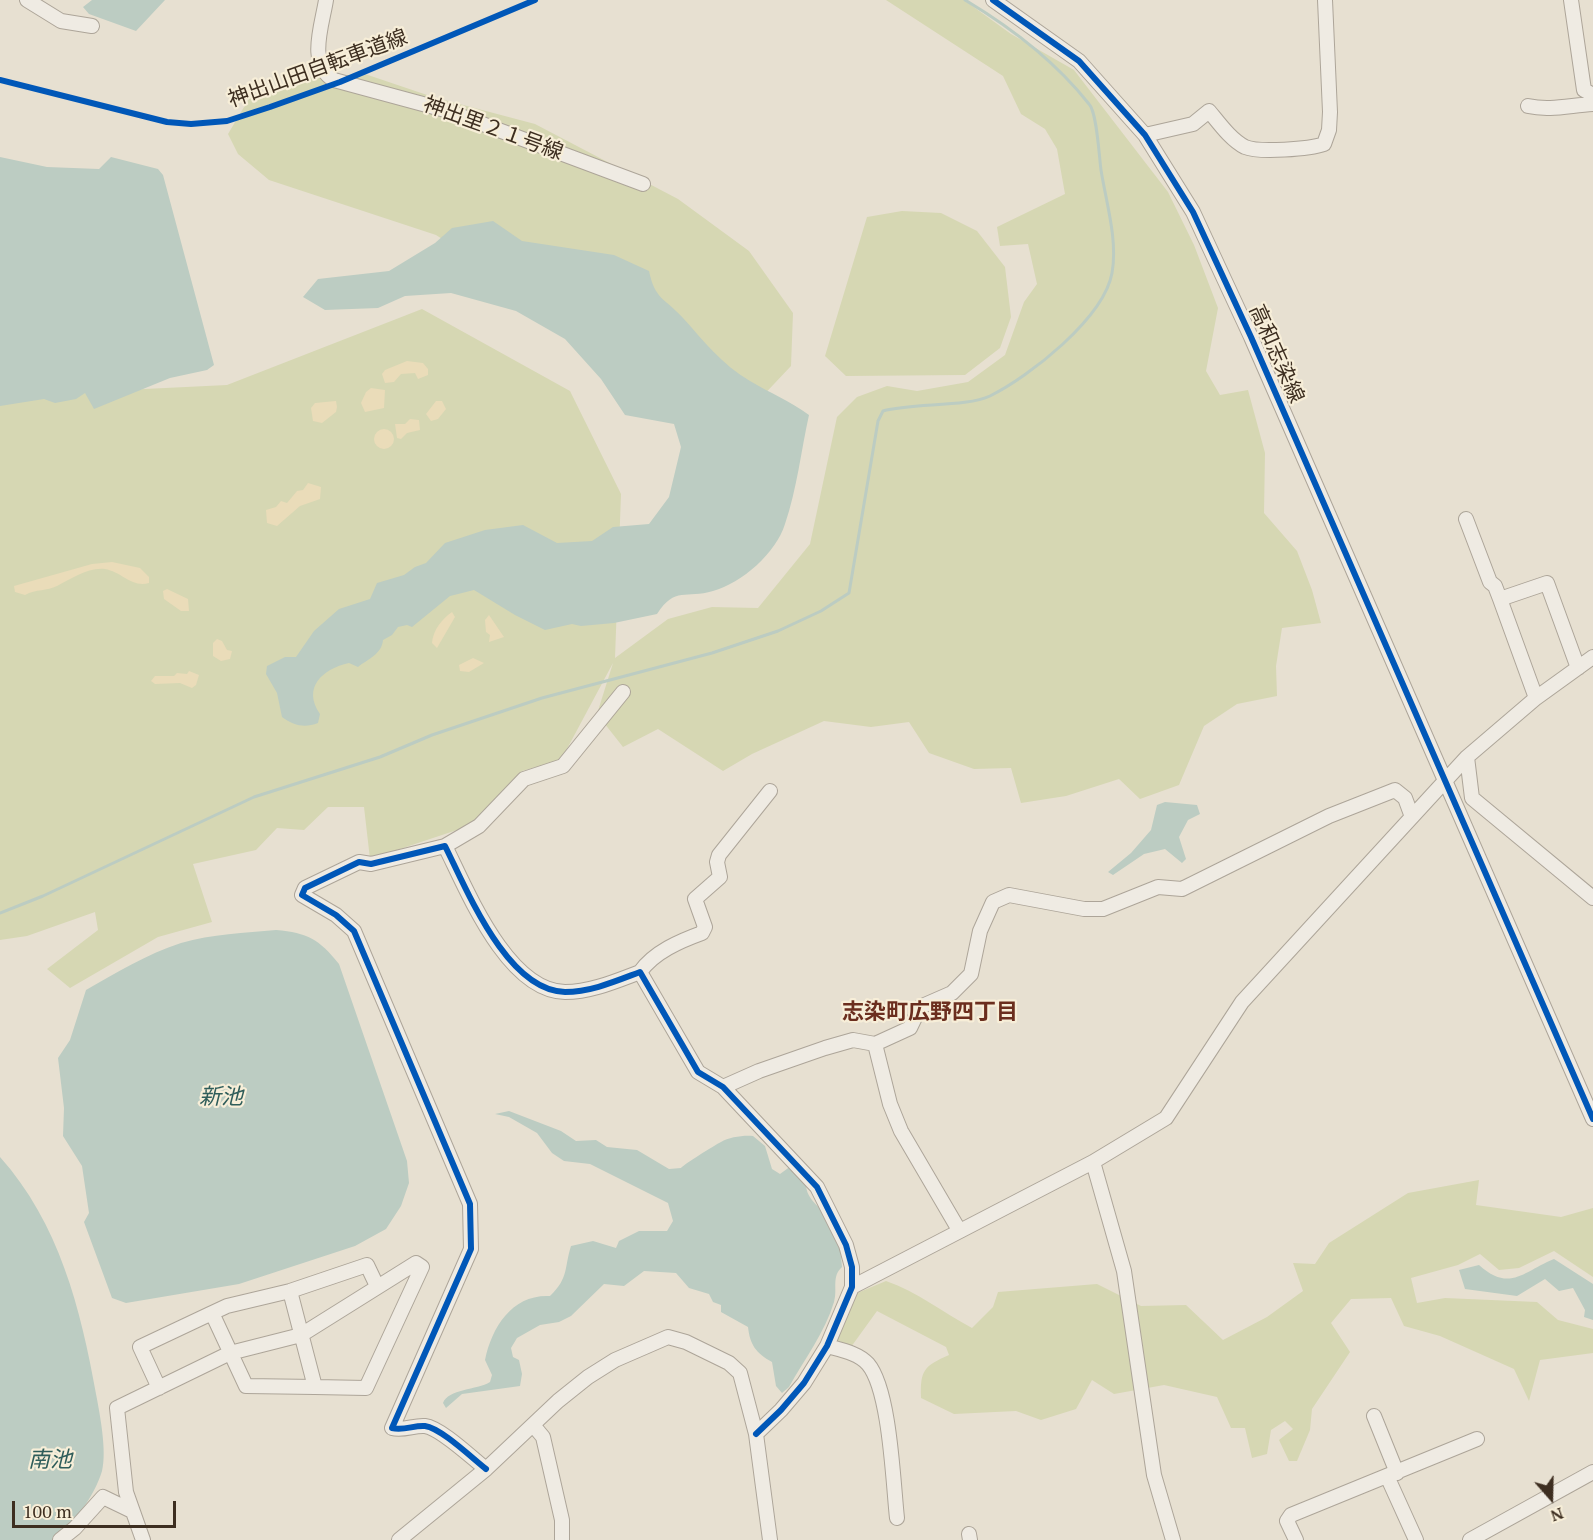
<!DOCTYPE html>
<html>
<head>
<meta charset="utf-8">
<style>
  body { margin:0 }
  #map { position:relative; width:1593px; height:1540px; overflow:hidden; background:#e7e0d1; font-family:"PT Serif",serif }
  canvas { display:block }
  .north { position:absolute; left:1521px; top:1468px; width:60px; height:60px; -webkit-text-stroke:4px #f7eed8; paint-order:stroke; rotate:160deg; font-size:16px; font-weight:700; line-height:24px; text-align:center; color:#3d2e20 }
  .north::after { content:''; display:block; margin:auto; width:21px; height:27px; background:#3d2e20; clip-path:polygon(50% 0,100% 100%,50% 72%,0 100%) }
  .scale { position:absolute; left:12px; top:1501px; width:164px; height:27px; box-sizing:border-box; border:3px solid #3d2e20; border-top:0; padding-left:8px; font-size:18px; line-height:21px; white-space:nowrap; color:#3d2e20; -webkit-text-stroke:4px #f7eed8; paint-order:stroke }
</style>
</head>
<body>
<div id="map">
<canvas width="1593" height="1540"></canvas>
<div class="north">N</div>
<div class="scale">100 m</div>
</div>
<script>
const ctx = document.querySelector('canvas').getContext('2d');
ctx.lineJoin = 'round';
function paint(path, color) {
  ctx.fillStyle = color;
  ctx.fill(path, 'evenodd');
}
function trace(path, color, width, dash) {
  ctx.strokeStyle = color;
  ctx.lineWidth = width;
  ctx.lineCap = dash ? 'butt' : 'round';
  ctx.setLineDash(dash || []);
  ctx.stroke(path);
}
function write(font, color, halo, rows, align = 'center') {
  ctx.font = font + ' "PT Serif","Noto Sans JP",serif';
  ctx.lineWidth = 4.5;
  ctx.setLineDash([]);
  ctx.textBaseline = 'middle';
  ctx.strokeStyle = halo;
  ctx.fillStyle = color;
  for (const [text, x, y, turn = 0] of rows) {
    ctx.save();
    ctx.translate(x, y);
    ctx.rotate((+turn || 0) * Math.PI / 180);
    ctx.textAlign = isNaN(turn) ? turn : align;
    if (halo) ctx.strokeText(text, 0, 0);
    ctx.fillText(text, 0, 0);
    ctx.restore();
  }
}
const green = new Path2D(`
  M 886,0 L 964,0 L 1011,34 L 1074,70 L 1168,192 L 1194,245 L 1218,308 L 1206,371 L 1220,395 L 1248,390 L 1265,453 L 1264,513 L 1297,551 L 1312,590 L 1321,623 L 1282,628 L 1276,666 L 1277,696 L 1237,704 L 1204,726 L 1179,785 L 1140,799 L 1119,779 L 1066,796 L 1021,803 L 1011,768 L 974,769 L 929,753 L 909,722 L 871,727 L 824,721 L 752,754 L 723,771 L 658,729 L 623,747 L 597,714 L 613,663 L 561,760 L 522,771 L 475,824 L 370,859 L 364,807 L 328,807 L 304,830 L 277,828 L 256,850 L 193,864 L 212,922 L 158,937 L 70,988 L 47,969 L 98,930 L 95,912 L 27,936 L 0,940 L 0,396 L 227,385 L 422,309 L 570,391 L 621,494 L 615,658 L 668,619 L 712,607 L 758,608 L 810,544 L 837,417 L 857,397 L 887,386 L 917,391 L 968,382 L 1005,355 L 1024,302 L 1037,284 L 1028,244 L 1000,246 L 997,227 L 1065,194 L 1057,149 L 1045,129 L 1021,114 L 1003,76 Z
  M 365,74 L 433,97 L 535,124 L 678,199 L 749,251 L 793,313 L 791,366 L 757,402 L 476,261 L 436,235 L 269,180 L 238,154 L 228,134 L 250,97 L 303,78 Z
  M 902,211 L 941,213 L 977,231 L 1005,267 L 1011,317 L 1000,348 L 965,375 L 846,376 L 825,356 L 867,217 Z
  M 1479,1180 L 1476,1205 L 1561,1217 L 1593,1208 L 1593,1277 L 1554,1251 L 1519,1268 L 1499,1270 L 1480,1254 L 1458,1265 L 1411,1278 L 1417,1303 L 1445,1298 L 1537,1302 L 1558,1320 L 1593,1329 L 1593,1353 L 1540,1360 L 1529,1401 L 1514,1369 L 1440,1336 L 1404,1326 L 1391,1298 L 1351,1299 L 1331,1323 L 1350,1352 L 1312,1409 L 1310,1430 L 1297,1461 L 1289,1461 L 1279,1440 L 1293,1429 L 1285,1421 L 1271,1430 L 1267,1454 L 1252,1458 L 1245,1428 L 1231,1428 L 1217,1397 L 1164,1385 L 1114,1394 L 1092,1380 L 1076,1409 L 1041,1420 L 1016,1411 L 954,1414 L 921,1398 C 920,1370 924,1366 949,1355 L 946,1347 L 877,1311 L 851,1347 L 834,1339 L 850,1296 L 886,1281 C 918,1292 942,1312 972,1328 L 993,1307 L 998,1292 L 1097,1284 L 1141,1306 L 1186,1305 L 1223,1340 L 1267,1317 L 1303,1291 L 1293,1263 L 1315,1264 L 1329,1243 L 1408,1193 Z`);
const sand = new Path2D(`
  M 407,361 L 423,363 L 428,369 L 428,375 L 418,379 L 415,373 L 401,374 L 394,382 L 385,383 L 382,374 L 385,370 Z
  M 371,388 L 385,390 L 384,408 L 365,412 L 361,403 L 366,392 Z
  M 336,401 L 337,407 L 336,412 L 322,423 L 313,421 L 311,408 L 315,403 Z
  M 436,401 L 442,401 L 446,409 L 438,419 L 431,421 L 426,414 Z
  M 410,419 L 419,420 L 420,430 L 407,433 L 401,439 L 397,438 L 395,424 L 405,424 Z
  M374 439a10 10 0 1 1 20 0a10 10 0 1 1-20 0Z
  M 308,483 L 321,487 L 320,499 L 300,506 L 277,526 L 267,523 L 266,510 L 276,507 L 281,501 L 287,503 L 297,491 L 303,490 Z
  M 112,562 L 140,568 L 149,577 L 149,583 C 132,588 122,572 105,569 C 88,567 71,579 57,586 C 47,591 36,589 25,595 L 15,592 L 14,586 L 92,564 Z
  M 167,589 L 188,599 L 189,611 L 181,611 L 164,599 L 163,591 Z
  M 452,612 L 455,617 L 437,648 L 432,643 C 433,630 442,619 452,612 Z
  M 489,615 L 504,637 L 489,642 L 490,635 L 486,632 L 485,620 Z
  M 217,639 L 222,641 L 227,650 L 232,651 L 230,659 L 221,661 L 213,656 L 213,643 Z
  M 473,658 L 484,663 L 469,672 L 460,671 L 459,665 Z
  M 189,671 L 199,675 L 196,685 L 192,688 L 180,683 L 155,684 L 151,681 L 155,676 L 174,676 L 177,673 L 187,674 Z`);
const water = new Path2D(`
  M 92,0 L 165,0 L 136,31 L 89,14 L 83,7 Z
  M 0,157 L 47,167 L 99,169 L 111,157 L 158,169 L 163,175 L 214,365 L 207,370 L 170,378 L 94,409 L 85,393 L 76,399 L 55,403 L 44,399 L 0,406 Z
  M 493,221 L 522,241 L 614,255 L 649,271 C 655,300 665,298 683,318 C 703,340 722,365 750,381 C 770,393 790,401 809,415 C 801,451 797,489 785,524 C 776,553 742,583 713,591 C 686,599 675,586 657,614 L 614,623 L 581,626 L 572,624 L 545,630 L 515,615 L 474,590 L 450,596 L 412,627 L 407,625 L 398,627 L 392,635 L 383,640 C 382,654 368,659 358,667 L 349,663 C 322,669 302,688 320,714 L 318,723 C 305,728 294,726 282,717 L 277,693 L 266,674 L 267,666 L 285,657 L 296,657 L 314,631 L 339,609 L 370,599 L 377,583 L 404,575 L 415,567 L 426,563 L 445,543 L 485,530 L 523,525 L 557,543 L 592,541 L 613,527 L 649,524 L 669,497 L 681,447 L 674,424 L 625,415 L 601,379 L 565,339 L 516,311 L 451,293 L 405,296 L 378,308 L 325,310 L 303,297 L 318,279 L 389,271 L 435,243 L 452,228 Z
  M 1165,802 L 1197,805 L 1200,814 L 1188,820 L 1179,837 L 1186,859 L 1182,863 L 1165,849 L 1144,854 L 1113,875 L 1108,872 L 1131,853 L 1151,830 L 1157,805 Z
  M 276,930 C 308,933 319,939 339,964 L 407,1161 L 409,1183 L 401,1206 L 386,1229 L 355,1246 L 239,1284 L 126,1303 L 112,1298 L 84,1222 L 89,1213 L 82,1166 L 63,1136 L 64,1108 L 58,1058 L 70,1040 L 86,990 C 116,973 147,954 181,943 C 212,934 245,933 276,930 Z
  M 509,1111 L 561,1131 L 576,1141 L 596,1140 L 607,1147 L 637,1150 L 669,1169 L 681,1168 C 683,1165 715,1145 721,1142 C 729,1137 744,1135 753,1136 L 765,1146 L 772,1169 L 780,1174 L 791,1166 L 806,1184 C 806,1200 821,1207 830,1219 C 838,1232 841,1252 842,1267 C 831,1277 838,1289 834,1302 C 825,1332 804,1360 789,1387 L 782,1393 L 776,1386 L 772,1362 C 756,1353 750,1345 748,1327 L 721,1312 L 721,1305 L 713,1302 L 709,1294 L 689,1288 L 676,1273 L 644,1271 L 624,1286 L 604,1284 L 571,1316 L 559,1322 L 540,1325 L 517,1338 L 511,1348 L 513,1357 L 519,1360 L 522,1374 L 520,1386 L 462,1394 L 446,1408 L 443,1403 C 448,1389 477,1390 490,1382 L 492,1375 L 485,1360 C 492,1326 513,1294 550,1296 C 569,1278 564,1268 571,1246 L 593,1241 L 616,1248 L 619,1241 L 639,1231 L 667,1231 L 673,1221 L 668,1203 L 590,1164 L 564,1161 L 552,1153 L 537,1133 L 509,1117 L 495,1114 Z
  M 0,1157 C 59,1223 81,1309 96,1394 C 100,1415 107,1451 102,1471 C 94,1497 74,1524 52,1540 L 0,1540 Z
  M 1554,1259 L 1593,1284 L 1593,1320 L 1584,1317 L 1585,1310 L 1573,1288 L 1559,1291 L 1545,1279 L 1517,1296 L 1465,1289 L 1459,1270 L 1479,1265 C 1510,1293 1524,1271 1554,1259 Z`);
const stream = new Path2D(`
  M 0,913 L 43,896 L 254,797 L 380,757 L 432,735 L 542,698 L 712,653 L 778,631 L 821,611 L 849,593 L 878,421 L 883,411 C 912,403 967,407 990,396 C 1029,377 1104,318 1112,273 C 1118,240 1106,202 1101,170 C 1099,156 1097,112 1089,104 C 1055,61 1012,28 965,0`);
const minor = new Path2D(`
  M 27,0 L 61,21 L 92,26
  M 326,0 C 322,26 307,64 334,80 L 445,110 L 643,184
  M 993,0 L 1079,61 L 1145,135 L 1193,212 L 1251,337 L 1593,1119
  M 1571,0 L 1584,90 L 1593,95
  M 1528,106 C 1550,111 1571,105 1593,104
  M 1145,135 L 1193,124 L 1209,111 C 1219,123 1231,140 1245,147 C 1259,153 1310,149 1324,144 L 1329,130 L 1330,112 L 1325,0
  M 1466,519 L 1490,582 L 1495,586 L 1500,599 L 1536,698
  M 1500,599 L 1547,583 L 1578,668
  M 1467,757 L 1472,798 L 1593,898
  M 445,846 L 479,826 L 524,779 L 563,766 L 623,692
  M 640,972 C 654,952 680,941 702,933 L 705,927 L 695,899 L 720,877 L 717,862 L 719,855 L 770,791
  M 875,1044 L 890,1104 L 901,1131 L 959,1230
  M 723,1087 L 759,1071 L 825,1048 L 853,1040 L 875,1044 L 910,1028 L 920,1007 L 952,993 L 971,974 L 980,931 L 993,902 L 1009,895 L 1084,909 L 1103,909 L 1158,887 L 1182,889 L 1329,816 L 1395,790 L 1405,798 L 1412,817
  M 1093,1162 L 1124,1271 L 1154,1475 L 1173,1540
  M 852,1287 L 1093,1162 L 1166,1118 L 1242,1002 L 1467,757 L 1536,698 L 1593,657
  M 827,1346 C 841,1350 858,1353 868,1364 C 890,1390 893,1482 897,1518
  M 315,1387 L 246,1386 L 212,1313 L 227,1306 L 290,1291 L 367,1265 L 377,1286
  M 159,1388 L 140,1347 L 212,1313
  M 1374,1416 L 1397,1473
  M 533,1425 L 543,1437 L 562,1520 L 562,1540
  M 486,1469 C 473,1459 441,1428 425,1426 C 414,1425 404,1431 392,1428 L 471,1249 L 470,1204 L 354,931 L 336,915 L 302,895 L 305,888 L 359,862 L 371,864 L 445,846 C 467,890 507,991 565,992 C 591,992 616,981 640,972 L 698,1072 L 723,1087 L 817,1187 L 846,1245 L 852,1267 L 852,1287 L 827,1346 L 804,1383 L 781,1410 L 756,1434
  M 1387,1476 L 1416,1540
  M 969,1534 L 970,1540
  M 60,1540 L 75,1528 L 103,1497 L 132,1511
  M 143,1540 L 126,1492 L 117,1408 L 230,1353 L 301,1335 L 416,1263 L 422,1267 L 366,1388 L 315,1387 L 290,1291
  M 399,1540 L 486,1469 L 558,1401 L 588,1377 L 615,1360 L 668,1337 L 686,1342 L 729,1363 L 740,1373 L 756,1434 L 770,1540
  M 1296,1540 L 1287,1521 L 1291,1515 L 1477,1439
  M 1470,1540 L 1593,1472`);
const cycleway = new Path2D(`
  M 993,0 L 1079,61 L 1145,135 L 1193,212 L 1251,337 L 1593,1119
  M 0,80 L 167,122 L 191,124 L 227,121 L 270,107 L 340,82 L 535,0
  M 486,1469 C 473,1459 441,1428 425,1426 C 414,1425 404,1431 392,1428 L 471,1249 L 470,1204 L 354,931 L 336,915 L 302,895 L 305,888 L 359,862 L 371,864 L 445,846 C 467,890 507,991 565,992 C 591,992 616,981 640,972 L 698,1072 L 723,1087 L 817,1187 L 846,1245 L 852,1267 L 852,1287 L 827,1346 L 804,1383 L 781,1410 L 756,1434`);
const streetNames = [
  ["神出山田自転車道線",318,69,-20],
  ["神出里２１号線",493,129,20],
  ["高和志染線",1276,354,66]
];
const neighbourhoodNames = [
  ["志染町広野四丁目",930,1013]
];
const waterNames = [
  ["新池",221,1098],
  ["南池",50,1461]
];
paint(green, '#d6d7b3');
paint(sand, '#eadcb9');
paint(water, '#bcccc2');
trace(stream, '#bcccc2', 3);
trace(minor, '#ada599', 16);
trace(minor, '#efebe3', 14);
trace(cycleway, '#0057b8', 6);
write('21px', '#3d2e20', '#f7eed8', streetNames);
write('bold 22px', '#6b2e1e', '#f7eed8', neighbourhoodNames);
write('italic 22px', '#2f5d5a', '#f7eed8', waterNames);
</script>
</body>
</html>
